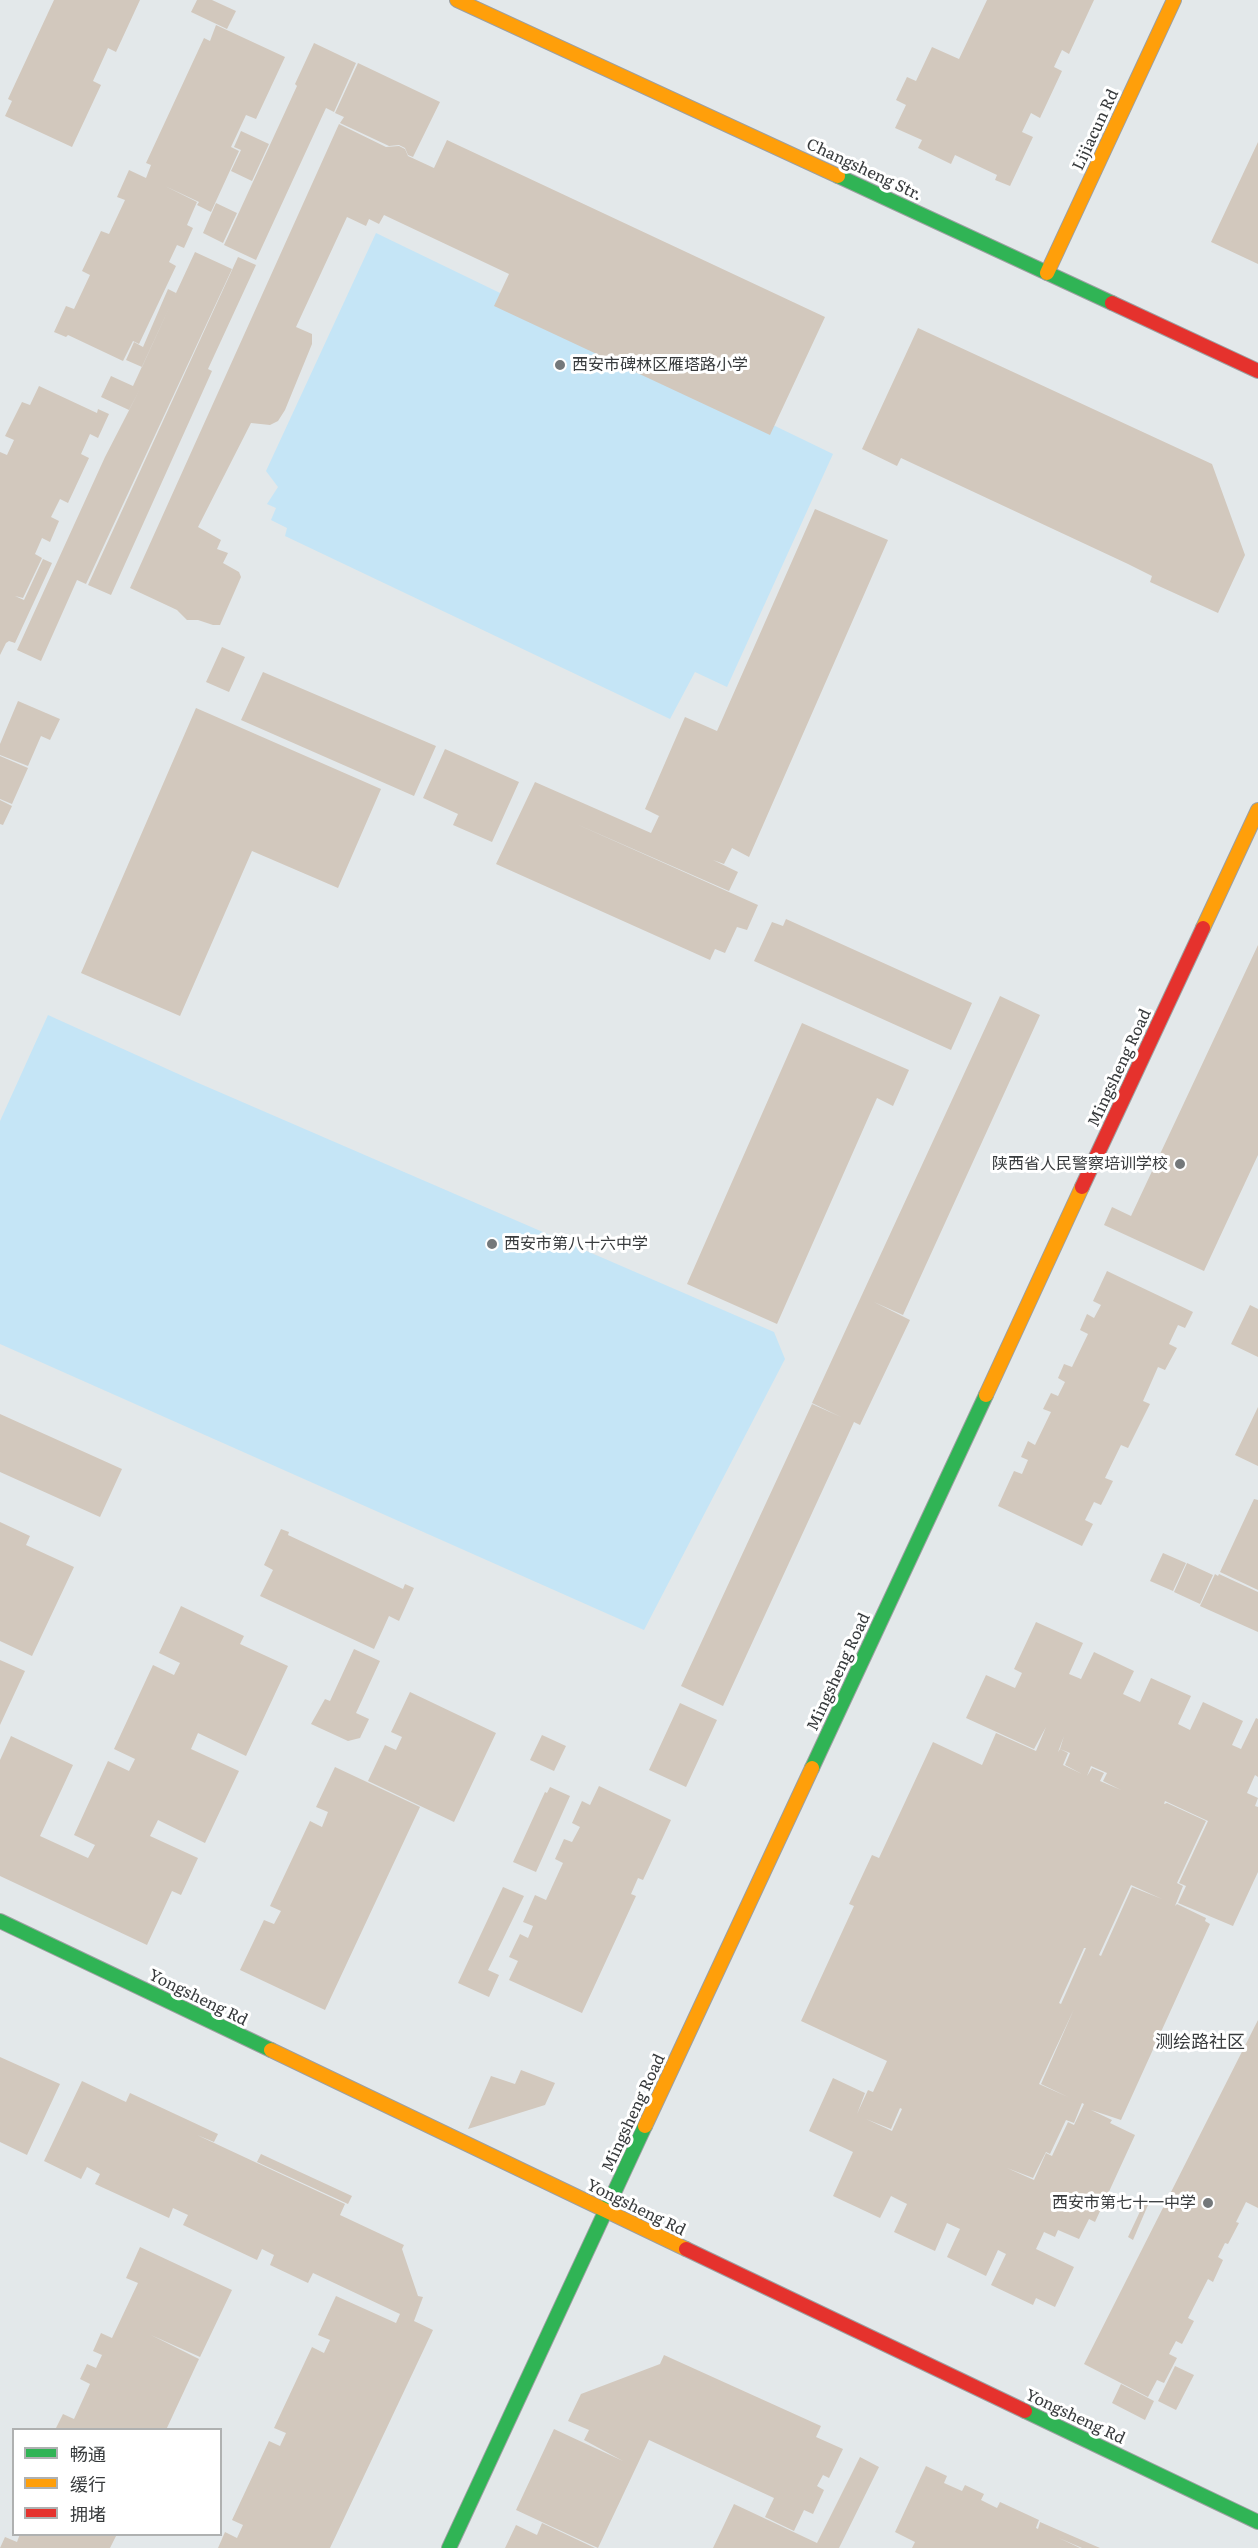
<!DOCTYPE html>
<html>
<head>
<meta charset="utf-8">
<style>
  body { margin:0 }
  #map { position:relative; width:1258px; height:2548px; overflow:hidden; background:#e3e8ea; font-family:Literata,"Noto Sans SC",serif }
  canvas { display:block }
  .legend { position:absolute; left:12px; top:2428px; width:210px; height:108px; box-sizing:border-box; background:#fff; border:2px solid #afb1b1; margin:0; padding:8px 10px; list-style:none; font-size:18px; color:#383b3d }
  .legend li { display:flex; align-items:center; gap:12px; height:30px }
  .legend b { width:30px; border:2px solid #afb1b1 }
</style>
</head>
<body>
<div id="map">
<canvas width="1258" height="2548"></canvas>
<ul class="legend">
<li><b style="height:8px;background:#30b455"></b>畅通</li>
<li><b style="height:8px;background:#ff9f0a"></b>缓行</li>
<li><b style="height:8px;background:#e5322d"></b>拥堵</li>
</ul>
</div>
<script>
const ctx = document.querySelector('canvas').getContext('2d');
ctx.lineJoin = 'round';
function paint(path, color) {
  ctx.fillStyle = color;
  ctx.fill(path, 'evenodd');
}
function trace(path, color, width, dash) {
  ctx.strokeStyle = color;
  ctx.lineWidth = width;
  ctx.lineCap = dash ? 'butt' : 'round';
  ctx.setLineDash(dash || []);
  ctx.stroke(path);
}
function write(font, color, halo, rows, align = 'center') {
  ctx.font = font + ' Literata,"Noto Sans SC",serif';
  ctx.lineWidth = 6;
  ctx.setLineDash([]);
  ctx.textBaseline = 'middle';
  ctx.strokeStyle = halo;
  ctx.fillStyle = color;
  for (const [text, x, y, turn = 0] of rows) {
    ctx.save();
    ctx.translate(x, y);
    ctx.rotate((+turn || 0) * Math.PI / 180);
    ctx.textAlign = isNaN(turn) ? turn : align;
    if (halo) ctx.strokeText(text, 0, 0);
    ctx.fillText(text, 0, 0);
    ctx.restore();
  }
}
const green = new Path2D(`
  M 376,233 L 833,454 L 727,687 L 695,672 L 670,719 L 285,536 L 287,528 L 271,520 L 276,508 L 267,504 L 278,487 L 266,471 Z
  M 48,1015 L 196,1082 L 774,1332 L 785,1359 L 644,1630 L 0,1344 L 0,1121 Z`);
const building = new Path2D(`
  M 54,0 L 140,0 L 116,52 L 108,48 L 93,81 L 101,85 L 72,147 L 5,116 L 12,101 L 8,99 Z
  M 197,0 L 212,0 L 236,11 L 227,29 L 191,12 Z
  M 987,0 L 1094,0 L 1069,54 L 1062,50 L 1054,67 L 1062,71 L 1040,118 L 1031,113 L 1022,132 L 1033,137 L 1010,186 L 995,180 L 997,175 L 955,155 L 951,164 L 918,148 L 922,140 L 895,128 L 906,105 L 896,100 L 907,77 L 916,81 L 932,47 L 959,59 Z
  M 216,25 L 285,57 L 256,119 L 246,115 L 231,147 L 239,151 L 211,212 L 197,205 L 199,202 L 165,186 L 197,202 L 187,225 L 193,228 L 184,248 L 177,245 L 169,262 L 176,266 L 139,344 L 133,341 L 123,361 L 68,335 L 66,337 L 54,332 L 66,306 L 74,309 L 90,275 L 82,271 L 101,231 L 109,234 L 125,200 L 117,197 L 129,170 L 146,178 L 151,165 L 146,163 L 204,38 L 210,41 Z
  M 314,43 L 356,63 L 334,112 L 326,108 L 256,260 L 224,245 L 297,86 L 295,84 Z
  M 358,63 L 440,102 L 413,157 L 408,155 L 405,148 L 399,145 L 389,146 L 340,123 L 344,117 L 335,113 Z
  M 339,124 L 386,147 L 399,146 L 405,149 L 408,156 L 434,168 L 447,140 L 825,317 L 770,435 L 494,306 L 509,274 L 384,215 L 379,224 L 369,219 L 366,226 L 347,217 L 296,327 L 312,334 L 312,344 L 285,410 L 278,421 L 270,425 L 251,423 L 198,527 L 221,540 L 217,549 L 228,553 L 223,563 L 239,572 L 241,577 L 220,625 L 213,625 L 198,620 L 187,620 L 177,610 L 130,588 Z
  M 241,131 L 269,144 L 252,181 L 231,171 L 241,150 L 234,147 Z
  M 1258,142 L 1258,264 L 1211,242 Z
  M 216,203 L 237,213 L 223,243 L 203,233 Z
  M 195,252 L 232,269 L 86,584 L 77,580 L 41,661 L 17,650 L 105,457 L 140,389 L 129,410 L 101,397 L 111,376 L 133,386 Z
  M 238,257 L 256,265 L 208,369 L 212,371 L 111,595 L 88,585 Z
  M 168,289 L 176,293 L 142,367 L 126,360 L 134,342 L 143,347 Z
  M 918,328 L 1212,464 L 1245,555 L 1218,613 L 1150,582 L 1152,576 L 1128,564 L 901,458 L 897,466 L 862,449 Z
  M 39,386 L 97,413 L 98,409 L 109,414 L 98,438 L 90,434 L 81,454 L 89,458 L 68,503 L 60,499 L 51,517 L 59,521 L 50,542 L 42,538 L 35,554 L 42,558 L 23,598 L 15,596 L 24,600 L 43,559 L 52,563 L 15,643 L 9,641 L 6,643 L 0,655 L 0,452 L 7,455 L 14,440 L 5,436 L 22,402 L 30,405 Z
  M 815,509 L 888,540 L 749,857 L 732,848 L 724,864 L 713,860 L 738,872 L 729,891 L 574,823 L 758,905 L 747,930 L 737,927 L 725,953 L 715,949 L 710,960 L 496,864 L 535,782 L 651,833 L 659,816 L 665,819 L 645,809 L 685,717 L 717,731 Z
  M 222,647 L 245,657 L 229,692 L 206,682 Z
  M 263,672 L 436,746 L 414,796 L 241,720 Z
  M 18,701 L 60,719 L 50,740 L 41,736 L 28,766 L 0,755 L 0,744 Z
  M 196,708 L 381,789 L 338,888 L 252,851 L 180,1016 L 81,973 Z
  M 445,749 L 519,782 L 492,842 L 453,825 L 458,814 L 423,798 Z
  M 0,756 L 28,768 L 12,804 L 0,799 Z
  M 0,800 L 12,806 L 3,825 L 0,824 Z
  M 786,919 L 972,1003 L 951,1050 L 754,961 L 772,922 L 783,926 Z
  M 1258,945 L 1258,1155 L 1204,1271 L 1104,1225 L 1112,1207 L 1131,1216 Z
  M 1000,996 L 1040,1015 L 903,1315 L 874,1302 L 910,1320 L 860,1425 L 854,1422 L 723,1706 L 681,1686 L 812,1404 L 841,1417 L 812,1403 Z
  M 802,1023 L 909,1070 L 893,1106 L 877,1098 L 777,1324 L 687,1284 Z
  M 1107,1271 L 1193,1312 L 1185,1328 L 1178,1325 L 1169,1344 L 1177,1348 L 1165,1370 L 1158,1367 L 1143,1401 L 1150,1404 L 1128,1448 L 1121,1445 L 1105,1478 L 1113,1481 L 1101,1505 L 1094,1502 L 1085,1520 L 1093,1524 L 1082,1546 L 998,1506 L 1014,1471 L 1022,1474 L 1028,1460 L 1021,1457 L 1028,1441 L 1035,1445 L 1051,1412 L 1043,1409 L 1051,1393 L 1058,1396 L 1065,1382 L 1058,1378 L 1064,1364 L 1072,1367 L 1088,1334 L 1080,1330 L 1087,1314 L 1094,1318 L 1101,1305 L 1093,1301 Z
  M 1250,1305 L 1258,1309 L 1258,1357 L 1231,1344 Z
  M 1258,1407 L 1258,1466 L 1235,1455 Z
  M 0,1414 L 122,1469 L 100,1517 L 0,1472 Z
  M 1254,1499 L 1258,1500 L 1258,1590 L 1220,1572 Z
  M 0,1522 L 30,1536 L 26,1545 L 74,1567 L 32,1656 L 0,1641 Z
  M 281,1529 L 289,1532 L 288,1535 L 403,1589 L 405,1584 L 414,1588 L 399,1621 L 389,1616 L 374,1649 L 260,1596 L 273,1570 L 264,1565 Z
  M 1163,1553 L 1186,1563 L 1173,1591 L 1150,1581 Z
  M 1187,1563 L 1213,1575 L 1200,1604 L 1174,1592 Z
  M 1215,1574 L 1218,1576 L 1219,1574 L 1258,1592 L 1258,1632 L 1200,1606 Z
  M 181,1606 L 244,1636 L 240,1644 L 288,1666 L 246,1756 L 198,1733 L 191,1749 L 239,1771 L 205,1843 L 158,1820 L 150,1836 L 198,1858 L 181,1895 L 172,1891 L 147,1945 L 0,1876 L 0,1760 L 11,1736 L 73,1765 L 40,1836 L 88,1858 L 95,1845 L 74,1835 L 108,1761 L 129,1771 L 135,1759 L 114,1749 L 153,1665 L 174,1675 L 180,1663 L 159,1653 Z
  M 1036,1622 L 1083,1643 L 1069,1674 L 1081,1679 L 1094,1652 L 1134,1671 L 1123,1694 L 1140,1702 L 1151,1678 L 1191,1696 L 1178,1724 L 1190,1730 L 1203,1702 L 1243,1721 L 1232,1745 L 1241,1749 L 1256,1718 L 1258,1719 L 1258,1777 L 1255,1775 L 1247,1793 L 1258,1798 L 1255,1806 L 1258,1807 L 1258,1872 L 1233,1926 L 1178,1903 L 1186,1886 L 1179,1883 L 1208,1821 L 1165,1801 L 1164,1804 L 1167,1803 L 1206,1821 L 1177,1883 L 1183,1886 L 1175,1906 L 1177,1904 L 1206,1918 L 1205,1921 L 1210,1924 L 1121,2120 L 1091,2110 L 1112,2120 L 1110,2123 L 1135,2135 L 1095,2222 L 1089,2219 L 1079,2239 L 1058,2230 L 1055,2237 L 1044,2232 L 1036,2249 L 1074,2267 L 1055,2307 L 1036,2298 L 1033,2305 L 991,2285 L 1006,2254 L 998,2250 L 986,2276 L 947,2257 L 960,2229 L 947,2223 L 935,2251 L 894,2232 L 907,2204 L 891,2196 L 880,2218 L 833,2196 L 853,2152 L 809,2131 L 833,2078 L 865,2093 L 857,2114 L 868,2090 L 873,2092 L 887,2061 L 801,2021 L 854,1906 L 849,1904 L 872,1855 L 879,1858 L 933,1742 L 982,1765 L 996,1733 L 1036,1751 L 1046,1727 L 1034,1749 L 966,1718 L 986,1675 L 1015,1688 L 1022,1673 L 1014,1669 ZM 1064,1736 L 1060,1749 L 1070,1753 L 1065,1765 L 1082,1774 L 1063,1765 L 1068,1753 L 1060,1749 L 1058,1752 ZM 1091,1766 L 1107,1773 L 1103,1781 L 1121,1790 L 1100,1781 L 1104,1773 L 1092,1768 L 1087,1776 ZM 1131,1885 L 1162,1899 L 1132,1887 L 1101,1956 L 1099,1955 ZM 1084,1948 L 1086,1948 L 1061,2004 L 1059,2003 ZM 1074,2009 L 1041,2084 L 1068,2097 L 1039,2084 ZM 1082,2103 L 1084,2104 L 1074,2125 L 1068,2122 L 1052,2156 L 1046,2153 L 1034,2180 L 1007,2168 L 1033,2178 L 1046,2152 L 1050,2154 L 1066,2120 L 1074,2123 ZM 900,2108 L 902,2109 L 892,2131 L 866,2119 L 891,2129 Z
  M 354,1649 L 380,1661 L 356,1713 L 369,1719 L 360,1738 L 348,1741 L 311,1724 L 325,1699 L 330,1701 Z
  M 0,1660 L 25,1671 L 0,1725 Z
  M 410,1692 L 496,1733 L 454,1822 L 368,1781 L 385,1745 L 396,1750 L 402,1737 L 391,1732 Z
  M 680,1703 L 717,1720 L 686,1787 L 649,1770 Z
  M 542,1735 L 566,1746 L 554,1771 L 530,1760 Z
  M 335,1767 L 420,1807 L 325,2010 L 240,1970 L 264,1920 L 274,1924 L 281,1911 L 270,1906 L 310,1821 L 322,1827 L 328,1812 L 316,1807 Z
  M 599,1786 L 671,1820 L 643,1880 L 638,1878 L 631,1894 L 636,1896 L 582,2013 L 509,1980 L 518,1961 L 509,1957 L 520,1934 L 528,1938 L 533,1926 L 523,1922 L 535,1895 L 546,1900 L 563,1863 L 555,1859 L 564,1839 L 572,1842 L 580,1827 L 572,1823 L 582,1801 L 590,1805 Z
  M 550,1787 L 570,1796 L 536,1872 L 513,1862 L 545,1792 L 547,1793 Z
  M 503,1887 L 524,1896 L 488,1970 L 499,1975 L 489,1997 L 458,1983 Z
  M 1258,2020 L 1258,2208 L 1246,2202 L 1236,2222 L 1239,2223 L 1228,2244 L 1225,2243 L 1218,2257 L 1223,2260 L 1213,2282 L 1208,2279 L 1188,2318 L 1194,2321 L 1182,2344 L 1176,2341 L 1169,2354 L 1177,2358 L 1164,2383 L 1157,2380 L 1148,2397 L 1084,2364 Z
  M 0,2057 L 60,2084 L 27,2155 L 0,2142 Z
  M 521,2070 L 555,2083 L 545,2105 L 468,2129 L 491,2076 L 515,2084 Z
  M 82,2081 L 126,2102 L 130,2093 L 218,2134 L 214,2142 L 197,2135 L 345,2204 L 340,2215 L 404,2245 L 402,2249 L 418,2296 L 423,2297 L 414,2321 L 433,2330 L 330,2548 L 218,2548 L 225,2532 L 237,2538 L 243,2525 L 232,2520 L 269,2441 L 280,2446 L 286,2433 L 274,2428 L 312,2347 L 324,2353 L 330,2340 L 318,2335 L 336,2296 L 396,2323 L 400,2314 L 313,2273 L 308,2283 L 270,2265 L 274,2255 L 262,2249 L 257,2260 L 183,2225 L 188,2215 L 173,2208 L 169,2218 L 95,2184 L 100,2174 L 87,2167 L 81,2179 L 44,2161 Z
  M 261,2154 L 352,2196 L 348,2204 L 257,2162 Z
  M 1144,2203 L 1148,2205 L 1133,2240 L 1128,2237 Z
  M 140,2247 L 232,2290 L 200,2357 L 151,2335 L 199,2359 L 166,2430 L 55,2430 L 63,2414 L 74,2419 L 90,2384 L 80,2379 L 87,2364 L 96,2368 L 102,2355 L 93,2351 L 101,2333 L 112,2338 L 138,2283 L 126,2278 Z
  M 664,2355 L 821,2426 L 816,2437 L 843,2449 L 829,2478 L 823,2475 L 817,2486 L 824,2490 L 813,2514 L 804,2510 L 794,2531 L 765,2517 L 774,2498 L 649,2440 L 598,2548 L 516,2510 L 554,2429 L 623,2461 L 584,2440 L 589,2430 L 568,2421 L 581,2394 L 660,2364 Z
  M 1175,2366 L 1194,2375 L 1176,2410 L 1158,2401 Z
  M 1121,2384 L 1154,2401 L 1145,2420 L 1112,2403 Z
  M 860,2457 L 879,2467 L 839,2548 L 713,2548 L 734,2504 L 817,2543 Z
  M 926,2466 L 947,2476 L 944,2483 L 962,2491 L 965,2485 L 984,2494 L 981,2500 L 997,2508 L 1000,2502 L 1039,2520 L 1036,2528 L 1038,2529 L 1040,2522 L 1100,2548 L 1082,2548 L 1059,2538 L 1080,2548 L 912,2548 L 915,2542 L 895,2532 Z
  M 542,2523 L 595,2548 L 505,2548 L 516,2525 L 537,2535 Z
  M 20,2534 L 117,2534 L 110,2548 L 0,2548 L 5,2537 L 17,2542 Z`);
const fast = new Path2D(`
  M 838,176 L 1112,303
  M 812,1768 L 986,1395
  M 0,1921 L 271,2050
  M 1025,2411 L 1258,2522
  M 449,2548 L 645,2126`);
const slow = new Path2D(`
  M 457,0 L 838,176
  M 1047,273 L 1174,0
  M 1203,928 L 1258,810
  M 986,1395 L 1082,1187
  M 271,2050 L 686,2249
  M 645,2126 L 812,1768`);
const jam = new Path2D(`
  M 1112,303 L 1258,371
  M 1082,1187 L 1203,928
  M 686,2249 L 1025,2411`);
const markers = [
  [560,365,6,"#74787a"],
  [1180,1164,6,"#74787a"],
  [492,1244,6,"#74787a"],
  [1208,2203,6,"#74787a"]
];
const streetNames = [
  ["Lijiacun Rd",1096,130,-65],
  ["Changsheng Str.",864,170,25],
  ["Mingsheng Road",1120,1068,-65],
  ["Mingsheng Road",839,1672,-65],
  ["Yongsheng Rd",198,1998,26],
  ["Mingsheng Road",634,2113,-65],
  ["Yongsheng Rd",636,2208,26],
  ["Yongsheng Rd",1075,2417,25]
];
const poiNames = [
  ["西安市碑林区雁塔路小学",572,365],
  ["陕西省人民警察培训学校",1168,1164,"right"],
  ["西安市第八十六中学",504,1244],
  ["西安市第七十一中学",1196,2203,"right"]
];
const neighbourhoodNames = [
  ["测绘路社区",1200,2043]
];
paint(green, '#c5e5f6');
paint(building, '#d2c8bd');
trace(fast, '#9c9fa1', 16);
trace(slow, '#9c9fa1', 16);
trace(jam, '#9c9fa1', 16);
trace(fast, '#30b455', 14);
trace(slow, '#ff9f0a', 14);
trace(jam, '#e5322d', 14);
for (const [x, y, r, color] of markers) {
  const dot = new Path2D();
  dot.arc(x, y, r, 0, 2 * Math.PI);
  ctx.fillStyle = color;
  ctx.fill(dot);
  trace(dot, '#fff', 2);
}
write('16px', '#383b3d', '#fff', streetNames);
write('16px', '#383b3d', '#fff', poiNames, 'left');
write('18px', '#383b3d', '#fff', neighbourhoodNames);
</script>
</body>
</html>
